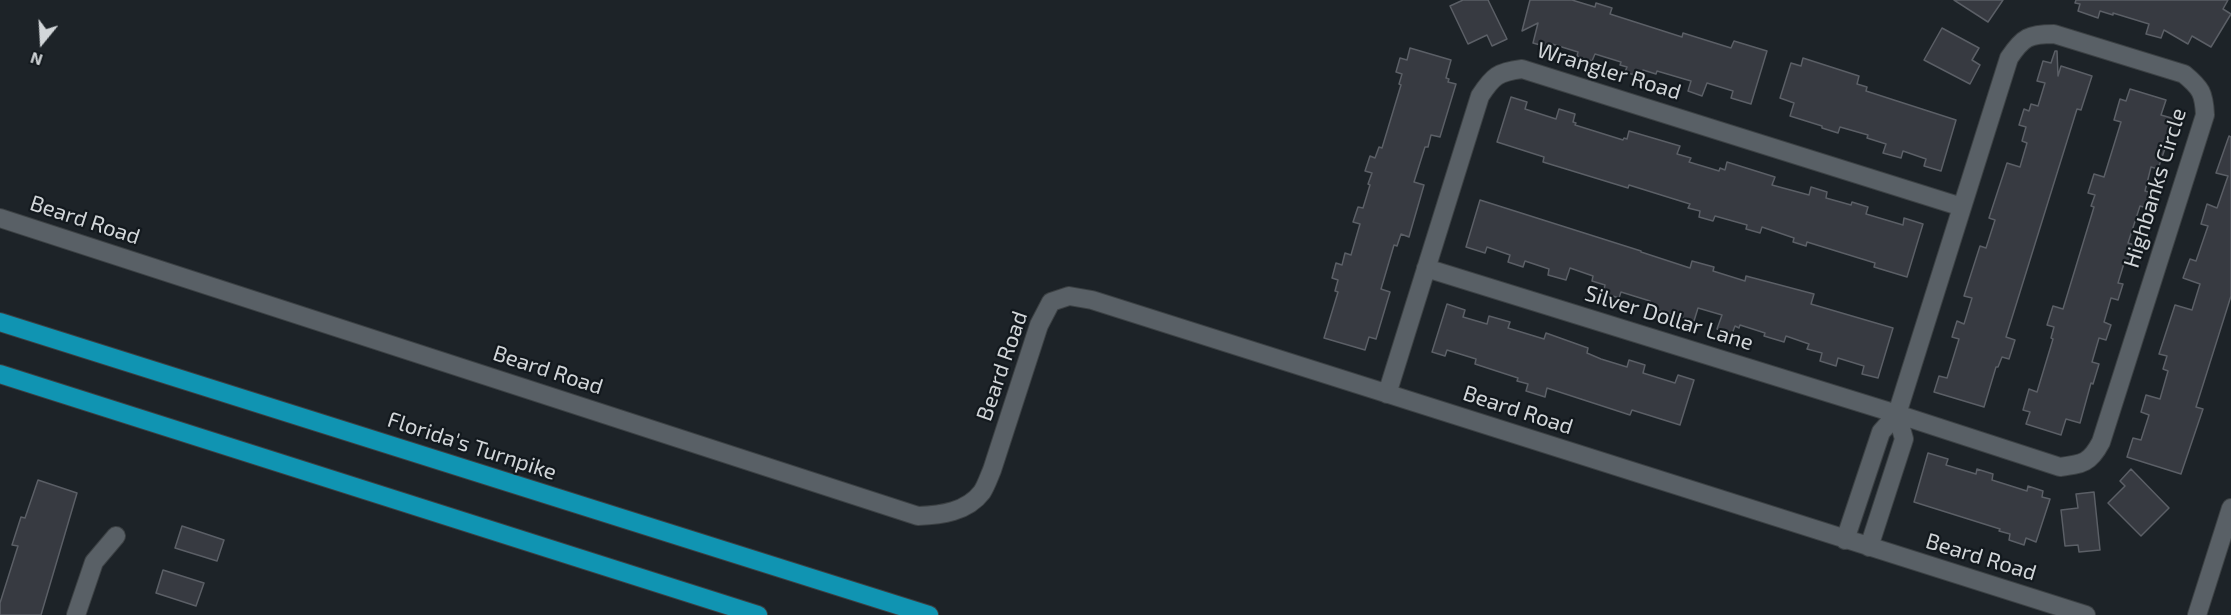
<!DOCTYPE html>
<html>
<head>
<meta charset="utf-8">
<style>
  body { margin:0 }
  #map { position:relative; width:2231px; height:615px; overflow:hidden; background:#1d2328; font-family:"Exo 2",sans-serif }
  canvas { display:block }
  .north { position:absolute; left:12px; top:12px; width:60px; height:60px; -webkit-text-stroke:4px #13191e; paint-order:stroke; rotate:198deg; font-size:16px; font-weight:700; line-height:24px; text-align:center; color:#d2d6d9 }
  .north::after { content:''; display:block; margin:auto; width:21px; height:27px; background:#d2d6d9; clip-path:polygon(50% 0,100% 100%,50% 72%,0 100%) }
</style>
</head>
<body>
<div id="map">
<canvas width="2231" height="615"></canvas>
<div class="north">N</div>
</div>
<script>
const ctx = document.querySelector('canvas').getContext('2d');
ctx.lineJoin = 'round';
function paint(path, color) {
  ctx.fillStyle = color;
  ctx.fill(path, 'evenodd');
}
function trace(path, color, width, dash) {
  ctx.strokeStyle = color;
  ctx.lineWidth = width;
  ctx.lineCap = dash ? 'butt' : 'round';
  ctx.setLineDash(dash || []);
  ctx.stroke(path);
}
function write(font, color, halo, rows, align = 'center') {
  ctx.font = font + ' "Exo 2",sans-serif';
  ctx.lineWidth = 4.5;
  ctx.setLineDash([]);
  ctx.textBaseline = 'middle';
  ctx.strokeStyle = halo;
  ctx.fillStyle = color;
  for (const [text, x, y, turn = 0] of rows) {
    ctx.save();
    ctx.translate(x, y);
    ctx.rotate((+turn || 0) * Math.PI / 180);
    ctx.textAlign = isNaN(turn) ? turn : align;
    if (halo) ctx.strokeText(text, 0, 0);
    ctx.fillText(text, 0, 0);
    ctx.restore();
  }
}
const building = new Path2D(`
  M 1463,0 L 1488,0 L 1507,39 L 1492,46 L 1487,35 L 1468,44 L 1450,6 Z
  M 1530,0 L 1572,0 L 1595,7 L 1596,3 L 1612,8 L 1610,14 L 1682,37 L 1683,33 L 1731,48 L 1734,41 L 1767,51 L 1751,104 L 1731,98 L 1733,91 L 1707,83 L 1702,96 L 1688,91 L 1691,81 L 1657,71 L 1656,74 L 1643,70 L 1641,77 L 1625,72 L 1627,67 L 1620,65 L 1621,62 L 1595,54 L 1592,61 L 1577,56 L 1578,52 L 1552,44 L 1551,48 L 1533,43 L 1538,23 L 1522,31 Z
  M 1954,0 L 2003,0 L 1988,22 Z
  M 2076,0 L 2228,0 L 2223,9 L 2231,14 L 2211,47 L 2192,36 L 2188,44 L 2164,30 L 2161,38 L 2146,34 L 2149,24 L 2113,13 L 2113,15 L 2100,11 L 2098,18 L 2078,11 L 2080,4 L 2075,3 Z
  M 1942,28 L 1979,48 L 1972,60 L 1980,65 L 1970,84 L 1924,60 Z
  M 1410,48 L 1451,60 L 1446,78 L 1449,79 L 1448,82 L 1456,84 L 1440,137 L 1431,135 L 1428,147 L 1425,147 L 1414,182 L 1424,185 L 1409,237 L 1401,234 L 1397,246 L 1394,245 L 1381,289 L 1390,292 L 1376,339 L 1369,337 L 1365,350 L 1324,338 L 1338,292 L 1335,291 L 1338,280 L 1332,278 L 1336,263 L 1342,265 L 1345,253 L 1351,255 L 1360,224 L 1353,222 L 1358,207 L 1363,208 L 1370,185 L 1368,184 L 1372,173 L 1365,171 L 1370,156 L 1375,158 L 1379,147 L 1382,148 L 1401,85 L 1399,84 L 1402,74 L 1396,72 L 1400,58 L 1407,60 Z
  M 2055,51 L 2057,51 L 2058,76 L 2061,66 L 2092,76 L 2081,110 L 2077,109 L 2006,337 L 2015,340 L 2009,359 L 2002,357 L 1998,367 L 1996,367 L 1984,407 L 1934,392 L 1939,376 L 1947,378 L 1959,339 L 1952,337 L 1957,321 L 1964,324 L 1972,298 L 1964,296 L 1980,246 L 1986,248 L 1995,220 L 1989,218 L 2007,163 L 2020,167 L 2027,143 L 2022,141 L 2026,127 L 2019,125 L 2024,109 L 2029,111 L 2031,104 L 2038,106 L 2045,83 L 2037,81 L 2043,61 L 2051,63 Z
  M 1803,58 L 1859,76 L 1857,84 L 1867,87 L 1866,91 L 1956,120 L 1941,171 L 1924,166 L 1926,159 L 1903,151 L 1901,158 L 1883,153 L 1886,144 L 1867,138 L 1868,135 L 1840,127 L 1838,133 L 1822,128 L 1822,126 L 1790,116 L 1794,103 L 1780,98 L 1791,63 L 1801,66 Z
  M 2130,89 L 2166,100 L 2161,115 L 2175,119 L 2158,169 L 2151,167 L 2145,191 L 2152,193 L 2147,208 L 2140,206 L 2128,243 L 2135,245 L 2130,261 L 2125,260 L 2118,283 L 2123,284 L 2118,300 L 2111,298 L 2104,322 L 2111,325 L 2106,340 L 2099,338 L 2092,362 L 2099,364 L 2093,384 L 2091,383 L 2080,423 L 2066,419 L 2061,435 L 2026,424 L 2030,412 L 2023,410 L 2029,389 L 2037,392 L 2053,339 L 2051,338 L 2054,327 L 2047,325 L 2053,306 L 2063,309 L 2094,207 L 2091,206 L 2095,195 L 2088,193 L 2094,174 L 2104,177 L 2121,122 L 2114,120 L 2120,99 L 2126,101 Z
  M 1511,97 L 1527,102 L 1525,109 L 1556,119 L 1559,109 L 1575,114 L 1573,122 L 1576,123 L 1575,125 L 1623,140 L 1624,138 L 1627,139 L 1629,131 L 1680,146 L 1677,154 L 1691,158 L 1689,162 L 1719,171 L 1720,168 L 1725,170 L 1727,162 L 1775,177 L 1772,185 L 1809,195 L 1811,187 L 1827,192 L 1826,198 L 1851,205 L 1852,202 L 1868,207 L 1866,214 L 1903,225 L 1904,218 L 1923,224 L 1907,277 L 1874,267 L 1875,263 L 1807,242 L 1806,246 L 1793,242 L 1794,238 L 1762,227 L 1760,233 L 1746,229 L 1747,225 L 1715,216 L 1713,221 L 1699,217 L 1700,211 L 1688,208 L 1690,204 L 1629,185 L 1628,188 L 1543,162 L 1544,157 L 1497,142 Z
  M 2229,136 L 2231,137 L 2231,296 L 2196,407 L 2203,409 L 2181,474 L 2127,457 L 2133,438 L 2141,440 L 2149,415 L 2141,412 L 2146,395 L 2160,399 L 2168,371 L 2163,369 L 2167,356 L 2159,354 L 2175,305 L 2192,310 L 2200,284 L 2183,278 L 2190,259 L 2196,261 L 2208,226 L 2201,224 L 2207,204 L 2217,208 L 2228,176 L 2216,173 Z
  M 1480,200 L 1641,251 L 1641,252 L 1690,268 L 1692,261 L 1714,267 L 1713,271 L 1745,281 L 1746,276 L 1814,294 L 1811,304 L 1893,328 L 1878,378 L 1862,374 L 1864,366 L 1838,358 L 1836,366 L 1820,361 L 1822,353 L 1807,349 L 1809,344 L 1786,336 L 1784,342 L 1764,336 L 1765,333 L 1740,325 L 1739,328 L 1735,326 L 1732,334 L 1717,329 L 1722,315 L 1698,308 L 1694,321 L 1648,307 L 1650,301 L 1621,292 L 1619,298 L 1603,293 L 1605,285 L 1592,281 L 1593,276 L 1570,268 L 1566,280 L 1548,275 L 1549,269 L 1525,261 L 1523,267 L 1508,262 L 1510,255 L 1487,247 L 1485,253 L 1466,247 Z
  M 1447,304 L 1465,310 L 1463,317 L 1487,324 L 1489,316 L 1510,322 L 1508,328 L 1544,339 L 1546,333 L 1588,348 L 1587,353 L 1601,359 L 1627,367 L 1629,360 L 1645,365 L 1643,373 L 1675,383 L 1678,375 L 1694,380 L 1680,425 L 1632,410 L 1630,415 L 1547,388 L 1545,397 L 1526,391 L 1528,384 L 1517,381 L 1518,378 L 1475,364 L 1476,359 L 1447,350 L 1445,356 L 1432,352 Z
  M 1928,453 L 1948,459 L 1946,465 L 1976,474 L 1977,469 L 1993,474 L 1992,480 L 2027,491 L 2028,486 L 2043,491 L 2042,497 L 2050,499 L 2036,542 L 2026,538 L 2024,545 L 2009,540 L 2010,534 L 1999,531 L 2000,529 L 1914,502 Z
  M 2131,469 L 2169,508 L 2141,536 L 2108,503 L 2125,486 L 2120,481 Z
  M 38,480 L 77,493 L 41,615 L 0,615 L 0,603 L 18,546 L 12,545 L 21,517 L 25,518 Z
  M 2094,492 L 2100,550 L 2079,552 L 2078,545 L 2065,546 L 2061,510 L 2078,508 L 2076,494 Z
  M 182,526 L 224,540 L 217,561 L 175,548 Z
  M 163,570 L 204,583 L 196,606 L 156,593 Z`);
const minor = new Path2D(`
  M 0,218 L 918,516 C 941,515 967,512 982,492 C 986,486 989,477 992,470 L 1039,325 L 1051,302 L 1069,296 L 1092,300 L 2086,615
  M 1426,268 L 1897,414 L 2060,467 C 2083,464 2090,463 2101,442 L 2205,115 C 2204,93 2201,88 2184,74 L 2054,34 C 2029,34 2023,37 2009,58 L 1897,414 L 1881,432 L 1845,540
  M 1387,394 L 1480,96 C 1493,76 1498,72 1522,69 L 1962,207
  M 1869,547 L 1904,439 L 1897,414
  M 76,615 L 94,562 L 116,536
  M 2197,615 L 2231,508`);
const highway = new Path2D(`
  M 0,322 L 929,615
  M 0,374 L 758,615`);
const streetNames = [
  ["Wrangler Road",1609,71,17],
  ["Highbanks Circle",2155,188,-73],
  ["Beard Road",85,220,18],
  ["Silver Dollar Lane",1669,318,17],
  ["Beard Road",1002,366,-71],
  ["Beard Road",548,370,18],
  ["Beard Road",1518,410,18],
  ["Florida's Turnpike",472,446,18],
  ["Beard Road",1981,557,17]
];
paint(building, '#373a41');
trace(building, '#5b5f66', 1.5);
trace(minor, '#3c4144', 20);
trace(highway, '#3c4144', 20);
trace(minor, '#596066', 18);
trace(highway, '#1094b2', 18);
write('22px', '#d2d6d9', '#13191e', streetNames);
</script>
</body>
</html>
